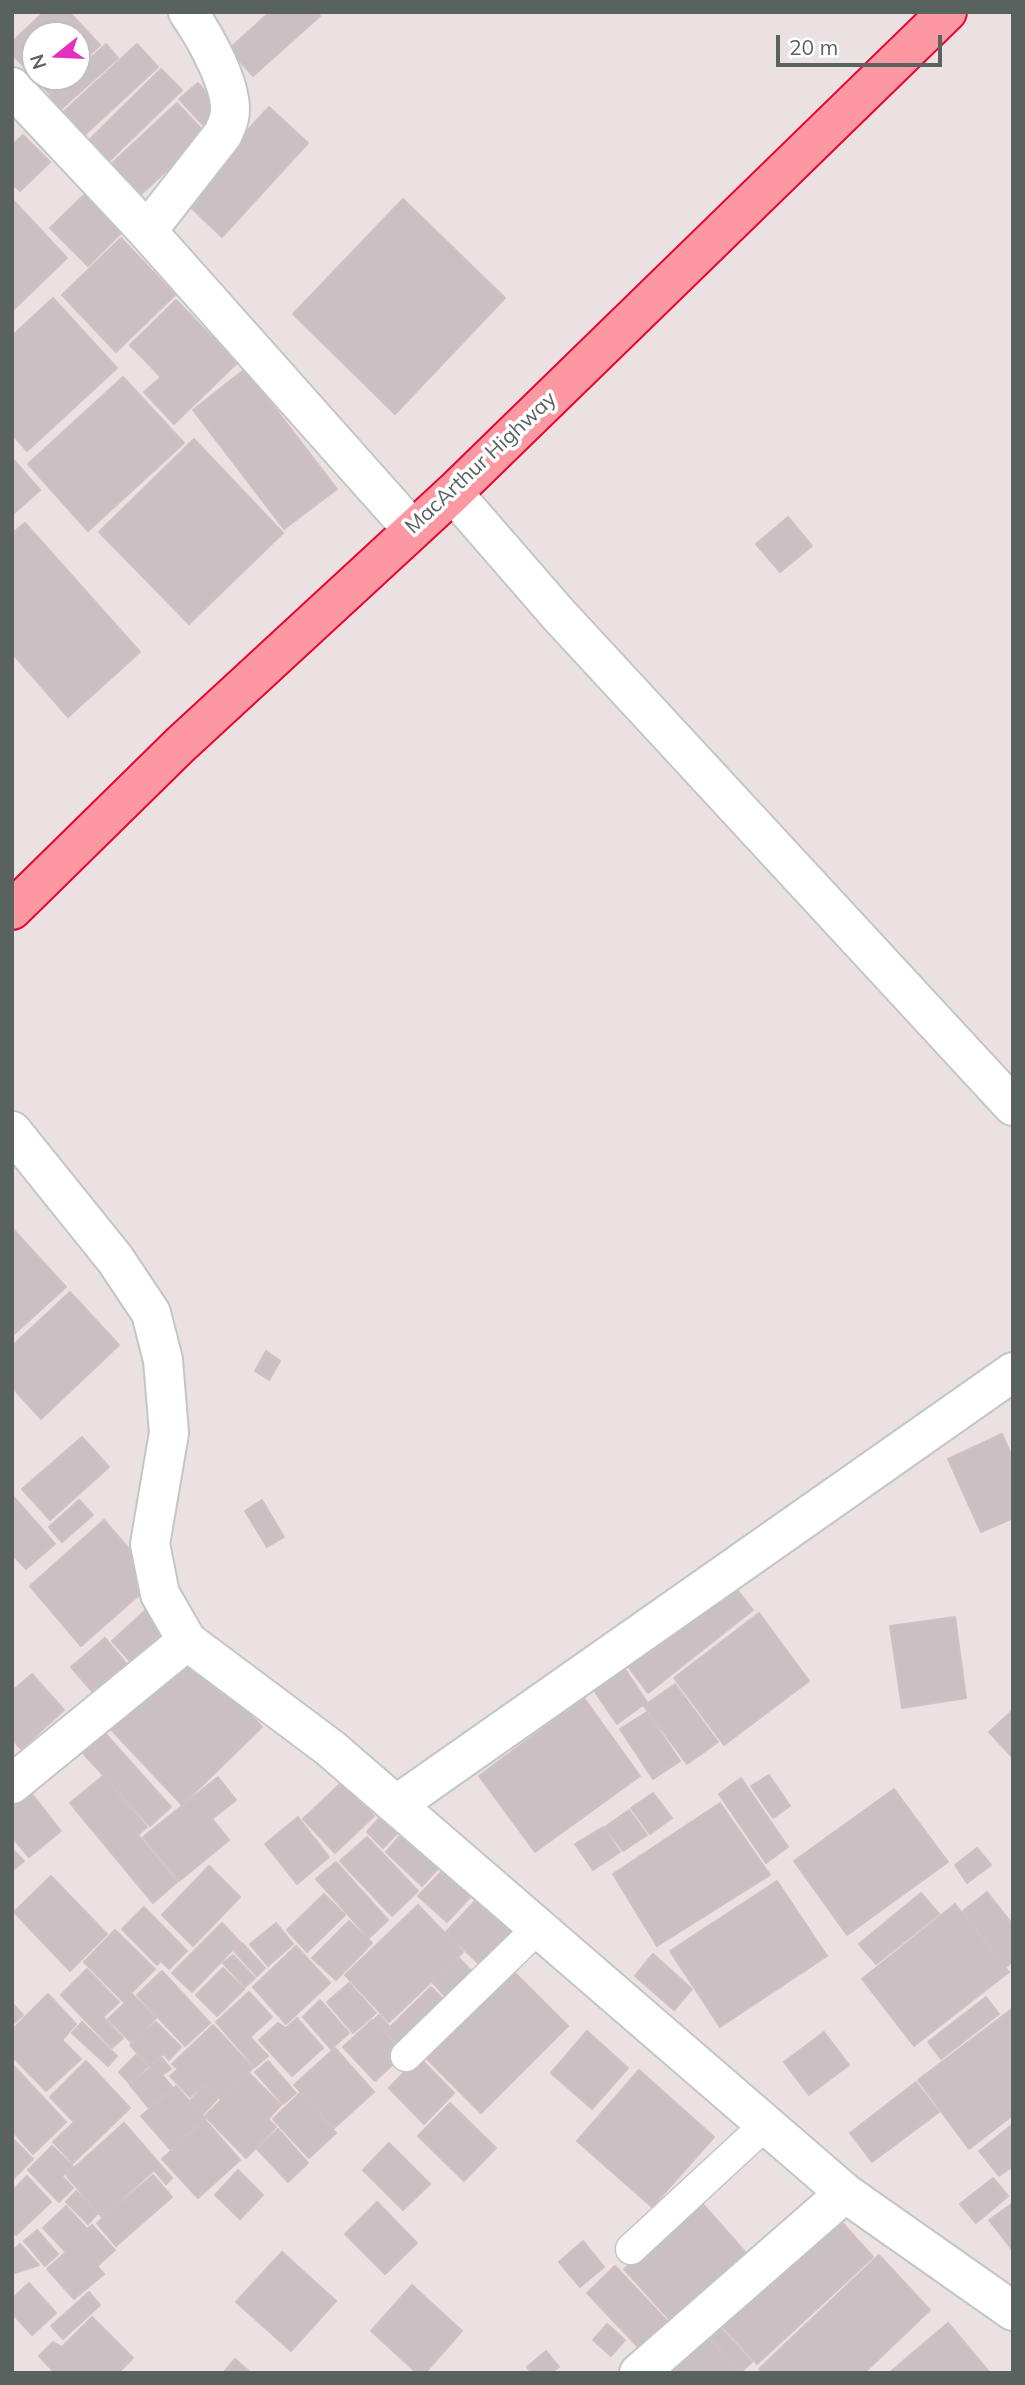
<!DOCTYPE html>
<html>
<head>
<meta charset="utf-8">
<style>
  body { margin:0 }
  #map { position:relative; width:1025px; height:2385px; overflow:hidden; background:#ece1e2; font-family:Mulish,sans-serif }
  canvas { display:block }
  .frame { position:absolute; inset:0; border:14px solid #5a625f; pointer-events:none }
  .north { position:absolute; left:21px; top:21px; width:70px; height:70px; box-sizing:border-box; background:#fff; border:2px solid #bdc0bf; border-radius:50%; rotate:252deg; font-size:19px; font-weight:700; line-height:28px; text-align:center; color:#5a625f }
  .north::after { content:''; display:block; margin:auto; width:24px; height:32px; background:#e430c1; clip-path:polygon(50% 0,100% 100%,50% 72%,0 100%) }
  .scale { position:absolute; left:776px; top:35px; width:166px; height:32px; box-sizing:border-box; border:4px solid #5a625f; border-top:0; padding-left:9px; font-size:21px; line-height:24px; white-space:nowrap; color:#5a625f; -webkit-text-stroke:5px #fff; paint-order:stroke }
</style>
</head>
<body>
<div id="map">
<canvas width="1025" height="2385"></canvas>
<div class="frame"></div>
<div class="north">N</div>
<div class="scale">20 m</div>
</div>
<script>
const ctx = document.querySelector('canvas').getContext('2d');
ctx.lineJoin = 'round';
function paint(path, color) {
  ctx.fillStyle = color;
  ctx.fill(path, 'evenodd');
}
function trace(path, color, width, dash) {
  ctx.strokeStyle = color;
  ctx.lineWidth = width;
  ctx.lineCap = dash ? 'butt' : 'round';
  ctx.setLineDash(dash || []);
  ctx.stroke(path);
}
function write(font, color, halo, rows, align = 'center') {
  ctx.font = font + ' Mulish,sans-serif';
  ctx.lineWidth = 7;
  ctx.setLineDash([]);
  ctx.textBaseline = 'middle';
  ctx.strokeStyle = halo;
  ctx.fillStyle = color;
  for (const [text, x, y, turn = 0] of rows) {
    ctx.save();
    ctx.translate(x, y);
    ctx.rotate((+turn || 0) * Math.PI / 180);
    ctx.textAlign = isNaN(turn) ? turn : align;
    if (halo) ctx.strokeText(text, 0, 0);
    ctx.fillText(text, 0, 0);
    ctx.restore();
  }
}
const building = new Path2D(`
  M 44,12 L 69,12 L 100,45 L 77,67 L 77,35 L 35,35 L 35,77 L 66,77 L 49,93 L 12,54 L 12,42 Z
  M 270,12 L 317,12 L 320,16 L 253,76 L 229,49 Z
  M 106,44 L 118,58 L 60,110 L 48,97 L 70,77 L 77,77 L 77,71 Z
  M 137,44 L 158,67 L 78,141 L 57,118 Z
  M 161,69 L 182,90 L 103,167 L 83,146 Z
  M 198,83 L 224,112 L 206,128 L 179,99 Z
  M 177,103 L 206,134 L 136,199 L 108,167 Z
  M 269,107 L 308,143 L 222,237 L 183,200 Z
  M 23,135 L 50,162 L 20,191 L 12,184 L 12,145 Z
  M 88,191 L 126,228 L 88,266 L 50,228 Z
  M 12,199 L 67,258 L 12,311 Z
  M 403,199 L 505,298 L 395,414 L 293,314 Z
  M 121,238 L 175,295 L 116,352 L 62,295 Z
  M 53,298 L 117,368 L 27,451 L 12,434 L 12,336 Z
  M 176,300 L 237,363 L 174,424 L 144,392 L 161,377 L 130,345 Z
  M 245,369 L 337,489 L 284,529 L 193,410 Z
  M 123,377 L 184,443 L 88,531 L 28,464 Z
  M 194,439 L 283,533 L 189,624 L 99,532 Z
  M 12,458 L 40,490 L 12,515 Z
  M 788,517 L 812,546 L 780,572 L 756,544 Z
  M 25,523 L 140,652 L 68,717 L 12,653 L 12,533 Z
  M 12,1228 L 66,1287 L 12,1336 Z
  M 70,1292 L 119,1345 L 41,1419 L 12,1387 L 12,1346 Z
  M 266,1351 L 280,1361 L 269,1380 L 255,1371 Z
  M 1002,1434 L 1013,1459 L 1013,1518 L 981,1532 L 948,1459 Z
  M 82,1437 L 109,1467 L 50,1520 L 22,1489 Z
  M 12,1495 L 55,1544 L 26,1569 L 12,1554 Z
  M 79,1500 L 93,1515 L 62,1542 L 49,1527 Z
  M 262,1500 L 284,1537 L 267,1547 L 245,1511 Z
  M 104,1520 L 156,1580 L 81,1646 L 30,1586 Z
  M 731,1582 L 753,1610 L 648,1693 L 627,1665 Z
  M 150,1606 L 176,1635 L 138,1670 L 112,1641 Z
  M 759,1613 L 809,1681 L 724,1745 L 674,1678 Z
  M 955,1617 L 966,1698 L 902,1708 L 890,1626 Z
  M 105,1638 L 135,1674 L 102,1703 L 71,1667 Z
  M 186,1645 L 262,1727 L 182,1805 L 105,1723 Z
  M 622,1665 L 647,1702 L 617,1724 L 591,1686 Z
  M 32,1674 L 64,1710 L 21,1749 L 12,1739 L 12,1691 Z
  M 675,1684 L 718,1742 L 687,1764 L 644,1706 Z
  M 584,1698 L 640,1776 L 535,1852 L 479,1776 Z
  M 1013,1710 L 1013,1758 L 989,1732 Z
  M 647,1712 L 680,1761 L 653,1779 L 620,1729 Z
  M 103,1731 L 171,1807 L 150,1826 L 81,1751 Z
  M 769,1775 L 790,1806 L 773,1818 L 751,1786 Z
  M 103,1776 L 147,1827 L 138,1835 L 177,1882 L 153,1903 L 70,1803 Z
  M 218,1777 L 236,1800 L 212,1819 L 229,1840 L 179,1881 L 143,1837 Z
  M 741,1778 L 788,1847 L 766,1863 L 719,1794 Z
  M 342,1782 L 374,1816 L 335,1853 L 303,1819 Z
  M 24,1784 L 61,1831 L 29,1857 L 12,1837 L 12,1794 Z
  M 894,1789 L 948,1862 L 847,1935 L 794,1861 Z
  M 353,1791 L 407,1823 L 383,1848 L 367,1832 L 380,1817 Z
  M 653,1793 L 672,1818 L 650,1834 L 631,1808 Z
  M 720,1803 L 770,1875 L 657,1946 L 613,1874 Z
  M 629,1810 L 647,1835 L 623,1851 L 605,1827 Z
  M 298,1817 L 329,1857 L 297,1884 L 265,1844 Z
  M 603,1827 L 620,1852 L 593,1870 L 575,1844 Z
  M 406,1829 L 443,1863 L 422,1886 L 386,1852 Z
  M 367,1837 L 418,1891 L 392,1916 L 340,1861 Z
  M 977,1848 L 991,1865 L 967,1883 L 955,1865 Z
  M 12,1849 L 24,1861 L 12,1871 Z
  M 336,1862 L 388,1920 L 369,1938 L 316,1879 Z
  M 448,1865 L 476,1891 L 447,1922 L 418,1896 Z
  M 209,1866 L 240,1897 L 193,1946 L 162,1915 Z
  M 51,1876 L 107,1934 L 70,1971 L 14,1912 Z
  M 777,1881 L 827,1956 L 720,2027 L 670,1951 Z
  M 987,1892 L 1013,1925 L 1013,1961 L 1006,1967 L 963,1911 Z
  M 921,1893 L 939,1914 L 876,1964 L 859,1944 Z
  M 324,1894 L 345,1915 L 307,1952 L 287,1930 Z
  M 481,1895 L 516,1929 L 481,1966 L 446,1932 Z
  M 955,1904 L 1009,1972 L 914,2046 L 862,1979 Z
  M 418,1905 L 463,1952 L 389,2022 L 345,1975 Z
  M 144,1907 L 187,1951 L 169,1969 L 161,1961 L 157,1965 L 122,1929 Z
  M 349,1921 L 372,1943 L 336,1980 L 312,1958 Z
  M 222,1923 L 240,1942 L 192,1992 L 172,1973 Z
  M 276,1923 L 293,1944 L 268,1966 L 250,1944 Z
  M 115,1930 L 155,1969 L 131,1993 L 156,2018 L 132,2043 L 108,2019 L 125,2003 L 84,1962 Z
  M 242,1943 L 265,1968 L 257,1976 L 234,1951 Z
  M 296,1946 L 330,1983 L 286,2024 L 253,1987 Z
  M 653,1954 L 692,1989 L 674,2010 L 635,1976 Z
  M 233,1955 L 255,1978 L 245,1987 L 223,1963 Z
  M 459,1958 L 475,1975 L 449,2000 L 433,1983 Z
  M 223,1968 L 244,1989 L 217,2016 L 196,1995 Z
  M 87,1969 L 119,2002 L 103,2017 L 123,2038 L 112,2048 L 61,1995 Z
  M 512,1970 L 568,2026 L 481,2113 L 426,2058 Z
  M 162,1971 L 210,2023 L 185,2046 L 137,1995 Z
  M 349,1983 L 376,2013 L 353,2033 L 327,2002 Z
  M 431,1987 L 448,2004 L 402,2048 L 374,2020 L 379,2015 L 390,2027 Z
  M 249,1992 L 272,2017 L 250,2037 L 268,2056 L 255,2067 L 216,2022 Z
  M 48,1994 L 76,2024 L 62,2040 L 81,2059 L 46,2091 L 12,2056 L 12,2030 Z
  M 986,1997 L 999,2014 L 941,2059 L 928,2042 Z
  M 320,2000 L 349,2033 L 331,2049 L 303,2017 Z
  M 12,2003 L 23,2015 L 12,2025 Z
  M 1013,2008 L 1013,2115 L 969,2149 L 918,2080 Z
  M 297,2018 L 323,2048 L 292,2076 L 259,2040 L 278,2023 L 286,2028 Z
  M 372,2020 L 404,2054 L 375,2081 L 343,2047 Z
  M 82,2022 L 117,2056 L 108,2066 L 72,2033 Z
  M 156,2022 L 181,2047 L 169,2060 L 163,2054 L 150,2067 L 130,2045 Z
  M 213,2025 L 253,2068 L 220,2099 L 205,2083 L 190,2097 L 170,2076 L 178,2069 L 172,2064 Z
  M 587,2031 L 628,2068 L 592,2109 L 551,2073 Z
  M 824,2032 L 849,2065 L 809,2095 L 784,2062 Z
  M 335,2048 L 374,2092 L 334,2128 L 294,2085 Z
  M 136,2055 L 148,2066 L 130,2084 L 119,2072 Z
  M 419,2057 L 454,2093 L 424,2124 L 389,2088 Z
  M 162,2058 L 171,2069 L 162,2075 L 173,2088 L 149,2108 L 130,2085 Z
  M 86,2061 L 130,2108 L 73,2163 L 53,2142 L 74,2122 L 50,2097 Z
  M 268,2061 L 296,2093 L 283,2104 L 255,2072 Z
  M 12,2064 L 66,2122 L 33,2154 L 12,2131 Z
  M 639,2070 L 714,2137 L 652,2207 L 577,2141 Z
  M 249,2073 L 281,2105 L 268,2119 L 276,2127 L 246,2158 L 205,2116 Z
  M 916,2082 L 939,2112 L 872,2162 L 850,2133 Z
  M 205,2085 L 218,2098 L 203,2114 L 190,2101 Z
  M 176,2086 L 205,2119 L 170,2149 L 141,2116 Z
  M 300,2093 L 336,2133 L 309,2158 L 273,2119 Z
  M 450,2103 L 496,2148 L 464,2181 L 418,2136 Z
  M 205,2120 L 240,2160 L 198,2198 L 162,2159 Z
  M 124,2123 L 172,2178 L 166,2184 L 154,2170 L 102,2217 L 66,2175 Z
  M 1013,2124 L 1013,2166 L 999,2176 L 979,2151 Z
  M 278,2129 L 308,2163 L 288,2182 L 257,2149 Z
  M 12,2138 L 33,2159 L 12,2180 Z
  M 389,2143 L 430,2184 L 403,2210 L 363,2170 Z
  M 52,2146 L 73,2166 L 62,2176 L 73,2188 L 59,2202 L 28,2170 Z
  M 238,2170 L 263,2195 L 240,2219 L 215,2195 Z
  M 153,2175 L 172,2197 L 116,2246 L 97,2223 Z
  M 27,2176 L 51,2202 L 16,2235 L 12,2231 L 12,2191 Z
  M 993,2178 L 1008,2196 L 976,2223 L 960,2204 Z
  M 76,2191 L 98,2213 L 88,2224 L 66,2202 Z
  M 700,2201 L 746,2253 L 670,2320 L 624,2269 Z
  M 377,2202 L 417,2243 L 385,2274 L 345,2234 Z
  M 1013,2203 L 1013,2251 L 989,2220 Z
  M 66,2206 L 87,2229 L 92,2225 L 115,2250 L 97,2266 L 104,2274 L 74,2299 L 47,2269 L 66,2252 L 43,2228 Z
  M 830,2209 L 873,2257 L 757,2364 L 713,2316 Z
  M 37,2230 L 58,2254 L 45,2266 L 24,2241 Z
  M 583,2241 L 604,2267 L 580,2287 L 559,2262 Z
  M 20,2244 L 39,2265 L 12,2274 L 12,2251 Z
  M 282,2252 L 336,2301 L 291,2351 L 236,2302 Z
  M 879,2255 L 930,2310 L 864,2373 L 762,2373 L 759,2369 Z
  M 615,2266 L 667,2321 L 639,2348 L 587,2293 Z
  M 29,2283 L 56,2313 L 32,2335 L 12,2313 L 12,2299 Z
  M 412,2285 L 462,2331 L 425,2373 L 417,2373 L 371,2331 Z
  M 89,2292 L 100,2305 L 63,2339 L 51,2326 Z
  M 92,2317 L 133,2358 L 118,2373 L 55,2373 L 39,2356 L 53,2342 L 62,2347 Z
  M 716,2323 L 752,2362 L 741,2372 L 706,2333 Z
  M 948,2323 L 990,2373 L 889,2373 Z
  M 607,2324 L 625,2340 L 611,2356 L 593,2340 Z
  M 705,2334 L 740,2373 L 663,2373 Z
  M 546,2351 L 559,2367 L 551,2373 L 532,2373 L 527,2367 Z
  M 235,2359 L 251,2373 L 223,2373 Z`);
const service = new Path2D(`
  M 406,2056 L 538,1928
  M 631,2249 L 765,2125`);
const minor = new Path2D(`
  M 12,87 L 147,231 L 412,529
  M 147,231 L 223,134 C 225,129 228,123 229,118 C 236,90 204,35 188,12
  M 453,493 L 558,614 L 1013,1106
  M 12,1131 L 115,1259 L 151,1313 L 163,1360 L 169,1433 L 150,1544 L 160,1594 L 187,1641 L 330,1748 L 845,2193 L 1013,2311
  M 12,1784 L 187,1641
  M 396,1805 L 1013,1372
  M 639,2373 L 845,2193`);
const trunk = new Path2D(`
  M 12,910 L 180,745 L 453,493 L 947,12`);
const streetNames = [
  ["MacArthur Highway",481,463,-43]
];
paint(building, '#cabfc2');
trace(building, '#d1c0c3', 2);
trace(service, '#c0c7c5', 33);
trace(minor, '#c0c7c5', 42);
trace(trunk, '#e70733', 42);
trace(service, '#fff', 30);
trace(minor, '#fff', 38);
trace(trunk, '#fb98a2', 38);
write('21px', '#5a625f', '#fff', streetNames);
</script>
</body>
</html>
